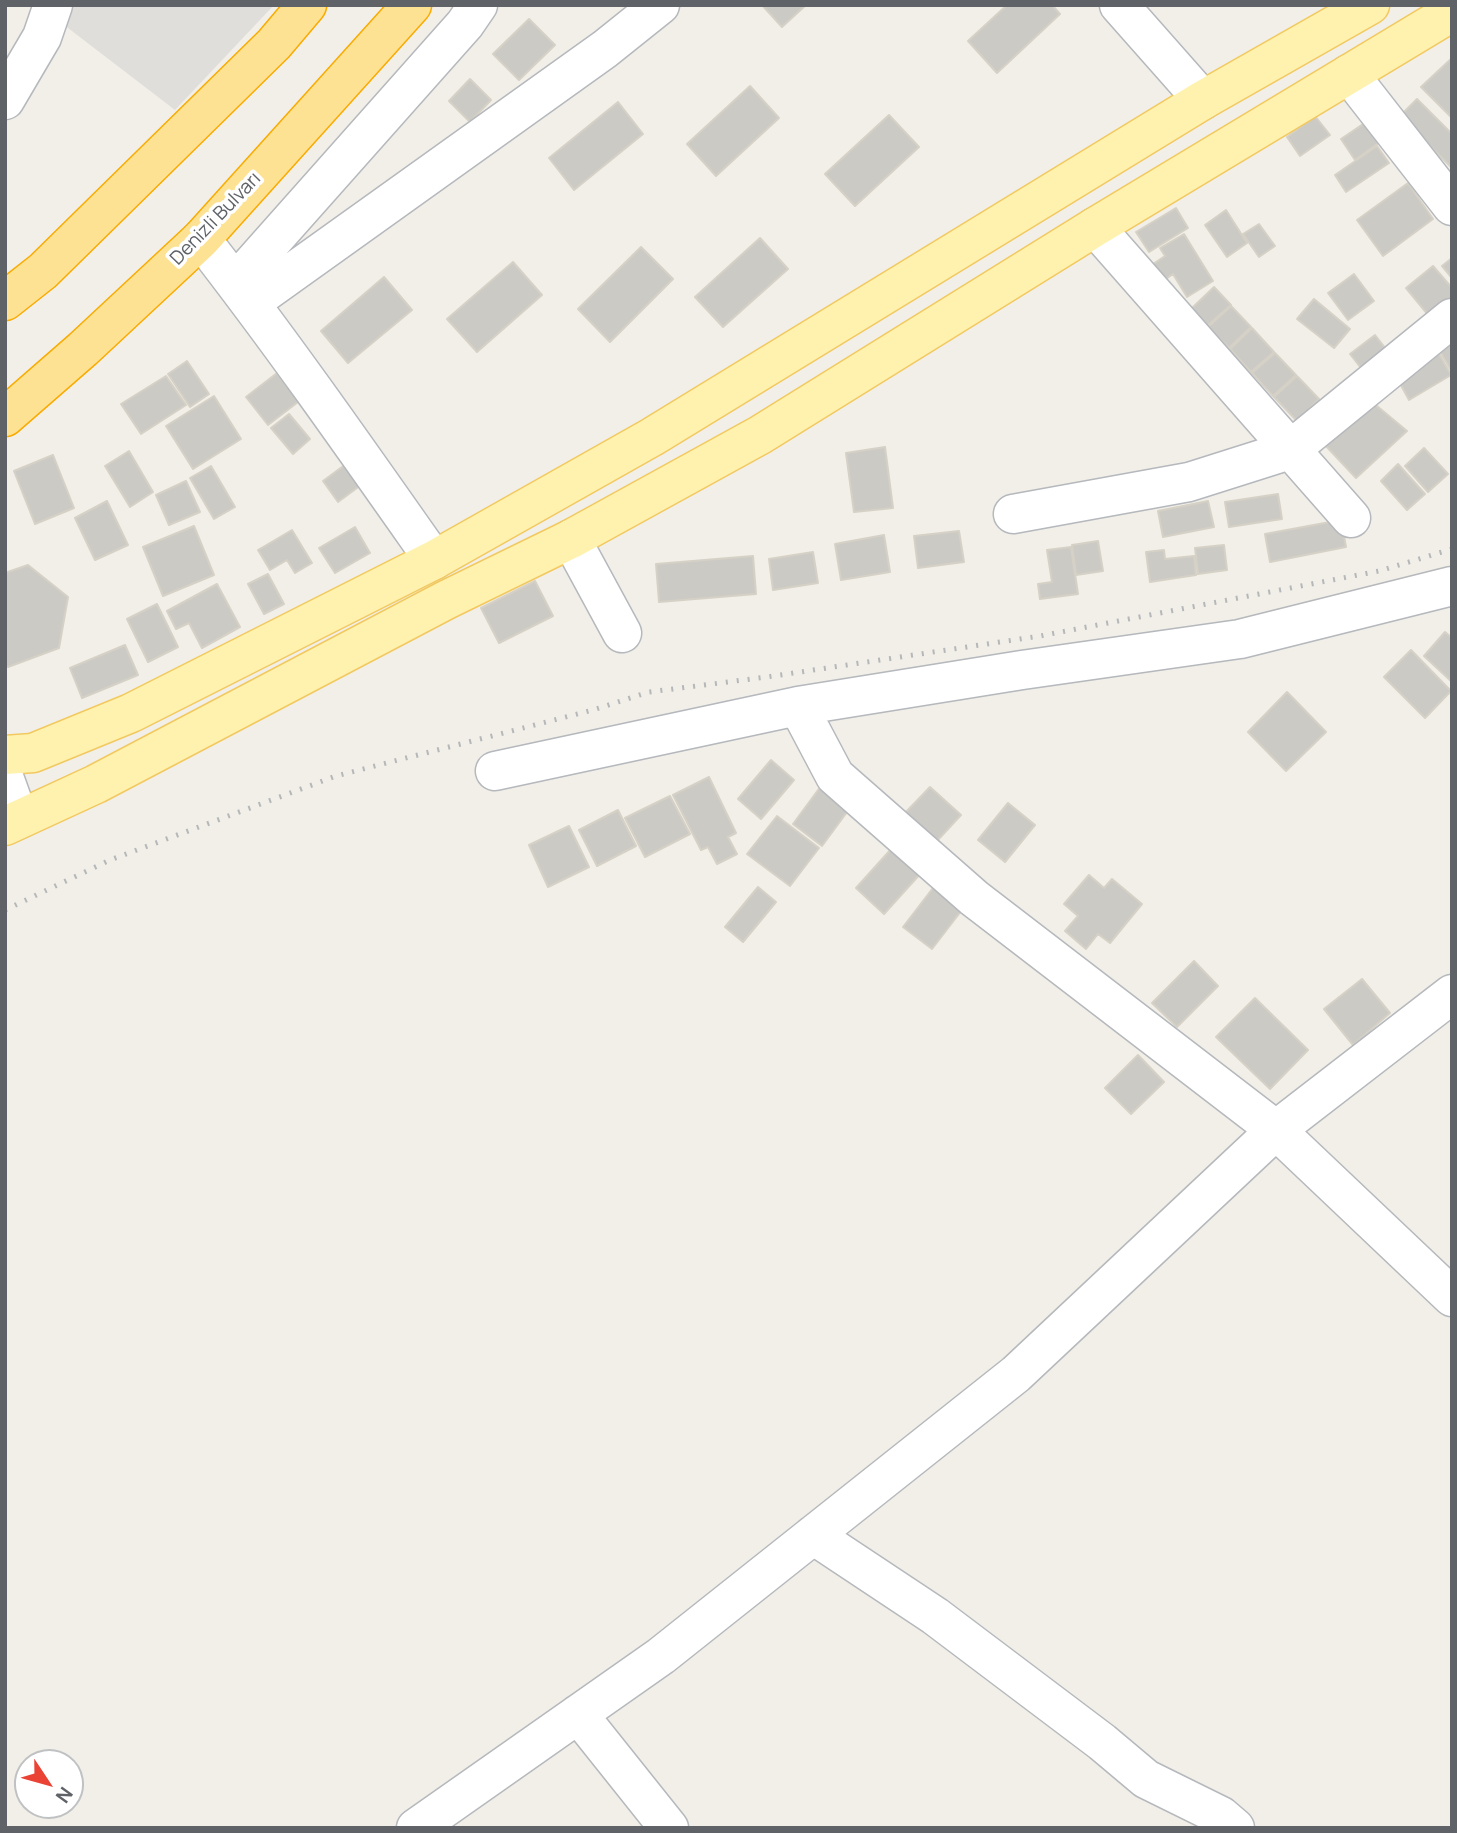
<!DOCTYPE html>
<html>
<head>
<meta charset="utf-8">
<style>
  body { margin:0 }
  #map { position:relative; width:1457px; height:1833px; overflow:hidden; background:#f1efe8; font-family:Manrope,sans-serif }
  canvas { display:block }
  .frame { position:absolute; inset:0; border:7px solid #5f6368; pointer-events:none }
  .north { position:absolute; left:14px; top:1749px; width:70px; height:70px; box-sizing:border-box; background:#fff; border:2px solid #bfc1c3; border-radius:50%; rotate:126deg; font-size:19px; font-weight:700; line-height:28px; text-align:center; color:#5f6368 }
  .north::after { content:''; display:block; margin:auto; width:24px; height:32px; background:#ea4335; clip-path:polygon(50% 0,100% 100%,50% 72%,0 100%) }
</style>
</head>
<body>
<div id="map">
<canvas width="1457" height="1833"></canvas>
<div class="frame"></div>
<div class="north">N</div>
</div>
<script>
const ctx = document.querySelector('canvas').getContext('2d');
ctx.lineJoin = 'round';
function paint(path, color) {
  ctx.fillStyle = color;
  ctx.fill(path, 'evenodd');
}
function trace(path, color, width, dash) {
  ctx.strokeStyle = color;
  ctx.lineWidth = width;
  ctx.lineCap = dash ? 'butt' : 'round';
  ctx.setLineDash(dash || []);
  ctx.stroke(path);
}
function write(font, color, halo, rows, align = 'center') {
  ctx.font = font + ' Manrope,sans-serif';
  ctx.lineWidth = 7;
  ctx.setLineDash([]);
  ctx.textBaseline = 'middle';
  ctx.strokeStyle = halo;
  ctx.fillStyle = color;
  for (const [text, x, y, turn = 0] of rows) {
    ctx.save();
    ctx.translate(x, y);
    ctx.rotate((+turn || 0) * Math.PI / 180);
    ctx.textAlign = isNaN(turn) ? turn : align;
    if (halo) ctx.strokeText(text, 0, 0);
    ctx.fillText(text, 0, 0);
    ctx.restore();
  }
}
const industrial = new Path2D(`
  M 38,5 L 274,5 L 175,110 Z`);
const building = new Path2D(`
  M 762,5 L 806,5 L 782,27 Z
  M 1007,5 L 1052,5 L 1060,14 L 997,73 L 968,41 Z
  M 529,19 L 555,45 L 519,80 L 493,54 Z
  M 1452,58 L 1452,118 L 1421,87 Z
  M 470,79 L 491,100 L 470,122 L 449,101 Z
  M 750,86 L 779,118 L 716,176 L 687,144 Z
  M 1417,99 L 1452,134 L 1452,168 L 1400,116 Z
  M 618,102 L 643,134 L 574,190 L 549,158 Z
  M 889,115 L 919,147 L 855,206 L 825,174 Z
  M 1315,116 L 1330,135 L 1300,156 L 1287,137 Z
  M 1366,122 L 1380,142 L 1355,160 L 1341,139 Z
  M 1377,146 L 1389,163 L 1346,192 L 1335,175 Z
  M 1408,183 L 1433,219 L 1383,256 L 1357,220 Z
  M 1176,208 L 1188,228 L 1149,252 L 1136,232 Z
  M 1226,210 L 1247,243 L 1227,257 L 1205,225 Z
  M 1259,224 L 1275,246 L 1259,257 L 1243,234 Z
  M 1184,234 L 1213,281 L 1187,297 L 1173,274 L 1163,281 L 1153,264 L 1165,256 L 1160,248 Z
  M 760,238 L 788,269 L 723,327 L 695,297 Z
  M 641,247 L 673,279 L 610,342 L 578,309 Z
  M 1452,258 L 1452,278 L 1442,266 Z
  M 513,262 L 542,295 L 477,352 L 447,319 Z
  M 1433,266 L 1452,288 L 1452,298 L 1429,316 L 1406,288 Z
  M 1354,274 L 1374,301 L 1348,320 L 1328,293 Z
  M 384,277 L 412,310 L 348,363 L 321,331 Z
  M 1214,287 L 1231,305 L 1207,326 L 1191,309 Z
  M 1314,299 L 1350,329 L 1334,348 L 1297,319 Z
  M 1231,306 L 1251,327 L 1229,348 L 1208,327 Z
  M 1252,328 L 1274,352 L 1251,372 L 1230,349 Z
  M 1452,329 L 1452,372 L 1433,339 Z
  M 1375,335 L 1386,349 L 1361,368 L 1350,354 Z
  M 1438,352 L 1451,375 L 1409,400 L 1396,376 Z
  M 1275,353 L 1296,375 L 1273,396 L 1252,373 Z
  M 187,361 L 209,394 L 190,407 L 168,374 Z
  M 277,373 L 298,402 L 268,425 L 246,397 Z
  M 166,376 L 186,405 L 141,434 L 121,404 Z
  M 1297,376 L 1319,399 L 1297,421 L 1274,397 Z
  M 214,396 L 241,439 L 193,469 L 166,426 Z
  M 1371,401 L 1407,431 L 1356,478 L 1324,444 Z
  M 289,414 L 310,439 L 293,454 L 271,428 Z
  M 885,447 L 893,508 L 854,512 L 846,453 Z
  M 1424,448 L 1448,474 L 1428,492 L 1405,466 Z
  M 129,451 L 153,492 L 130,507 L 105,466 Z
  M 53,455 L 74,508 L 35,524 L 14,471 Z
  M 346,464 L 361,485 L 338,502 L 323,481 Z
  M 1398,464 L 1425,494 L 1407,510 L 1381,481 Z
  M 211,466 L 235,507 L 214,519 L 190,478 Z
  M 186,481 L 200,512 L 169,525 L 156,495 Z
  M 1278,494 L 1282,519 L 1229,527 L 1225,502 Z
  M 107,501 L 128,545 L 95,560 L 75,518 Z
  M 1208,501 L 1214,527 L 1163,537 L 1158,511 Z
  M 1341,520 L 1346,547 L 1270,562 L 1265,534 Z
  M 194,526 L 214,575 L 163,596 L 143,547 Z
  M 355,527 L 370,553 L 335,573 L 319,548 Z
  M 292,530 L 312,563 L 295,573 L 287,560 L 270,570 L 258,550 Z
  M 959,531 L 964,562 L 918,568 L 914,536 Z
  M 884,535 L 890,572 L 841,580 L 835,544 Z
  M 1098,541 L 1103,571 L 1076,575 L 1072,545 Z
  M 1224,545 L 1227,570 L 1198,574 L 1195,548 Z
  M 1071,547 L 1078,594 L 1040,599 L 1038,584 L 1052,582 L 1047,550 Z
  M 1164,550 L 1165,559 L 1194,556 L 1196,575 L 1150,582 L 1146,552 Z
  M 813,552 L 818,583 L 773,590 L 769,559 Z
  M 753,556 L 756,594 L 659,602 L 656,564 Z
  M 28,565 L 68,597 L 59,648 L 8,667 L 5,665 L 5,573 Z
  M 268,574 L 284,604 L 264,614 L 248,584 Z
  M 535,581 L 553,616 L 499,643 L 481,608 Z
  M 217,584 L 240,627 L 202,648 L 189,623 L 176,629 L 167,611 Z
  M 157,604 L 178,647 L 148,662 L 127,619 Z
  M 1445,632 L 1452,638 L 1452,682 L 1424,656 Z
  M 125,645 L 138,675 L 82,698 L 70,668 Z
  M 1411,650 L 1451,691 L 1425,718 L 1384,677 Z
  M 1287,692 L 1326,732 L 1286,771 L 1248,732 Z
  M 771,760 L 794,780 L 761,819 L 738,799 Z
  M 709,777 L 736,833 L 728,837 L 737,854 L 717,864 L 708,847 L 701,850 L 673,795 Z
  M 821,786 L 850,808 L 822,846 L 793,824 Z
  M 930,787 L 961,815 L 936,842 L 905,813 Z
  M 670,796 L 690,834 L 645,857 L 625,818 Z
  M 1008,803 L 1035,825 L 1005,862 L 978,840 Z
  M 618,810 L 636,846 L 597,866 L 579,830 Z
  M 777,816 L 819,848 L 790,886 L 747,854 Z
  M 569,826 L 589,867 L 548,887 L 529,845 Z
  M 893,847 L 921,873 L 884,914 L 856,888 Z
  M 1089,875 L 1104,888 L 1112,879 L 1142,904 L 1110,943 L 1098,934 L 1086,949 L 1065,931 L 1078,916 L 1064,904 Z
  M 936,884 L 965,906 L 932,949 L 903,927 Z
  M 758,887 L 776,902 L 743,942 L 725,927 Z
  M 1194,961 L 1218,986 L 1177,1027 L 1152,1003 Z
  M 1362,979 L 1390,1013 L 1353,1045 L 1324,1009 Z
  M 1255,998 L 1308,1050 L 1270,1089 L 1216,1037 Z
  M 1138,1055 L 1164,1082 L 1131,1114 L 1105,1088 Z`);
const minor = new Path2D(`
  M 1119,5 L 1203,100
  M 1349,74 L 1452,206
  M 5,100 L 42,37 L 53,5
  M 1095,227 L 1351,518
  M 201,239 C 282,343 358,452 434,560
  M 235,283 L 465,24 L 478,5
  M 250,303 L 605,49 L 660,5
  M 1013,514 L 1189,482 L 1290,450 L 1452,318
  M 571,539 L 622,633
  M 798,706 L 835,776 L 974,898 L 1276,1130 L 1452,1297
  M 495,771 L 798,706 L 1022,670 L 1240,639 L 1452,586
  M 5,780 L 19,819
  M 813,1535 L 935,1616 L 1102,1742 L 1146,1779 L 1221,1816 L 1235,1828
  M 578,1714 L 669,1828
  M 416,1828 L 661,1656 L 1016,1374 L 1276,1130 L 1452,994`);
const major = new Path2D(`
  M 5,755 L 33,753 L 131,713 L 434,560 L 652,437 L 1203,100 L 1370,5
  M 5,826 L 96,784 L 446,600 L 571,539 L 760,435 L 1095,227 L 1452,12`);
const highway = new Path2D(`
  M 5,301 L 43,271 L 274,44 L 307,5
  M 5,417 L 83,349 L 201,239 L 412,5`);
const rail = new Path2D(`
  M 5,910 L 110,860 L 336,776 L 593,710 L 649,692 L 767,677 L 1040,636 L 1379,571 L 1452,549`);
const streetNames = [
  ["Denizli Bulvarı",216,219,-46]
];
paint(industrial, '#e0deda');
paint(building, '#cccac5');
trace(building, '#d6d1c6', 2);
trace(minor, '#b5b8bc', 41);
trace(major, '#f2c960', 41);
trace(highway, '#f9ab00', 41);
trace(minor, '#fff', 38);
trace(major, '#fff2af', 38);
trace(highway, '#fde293', 38);
trace(rail, '#b6b7b8', 5, [2, 9]);
write('19px', '#5f6368', '#fff', streetNames);
</script>
</body>
</html>
